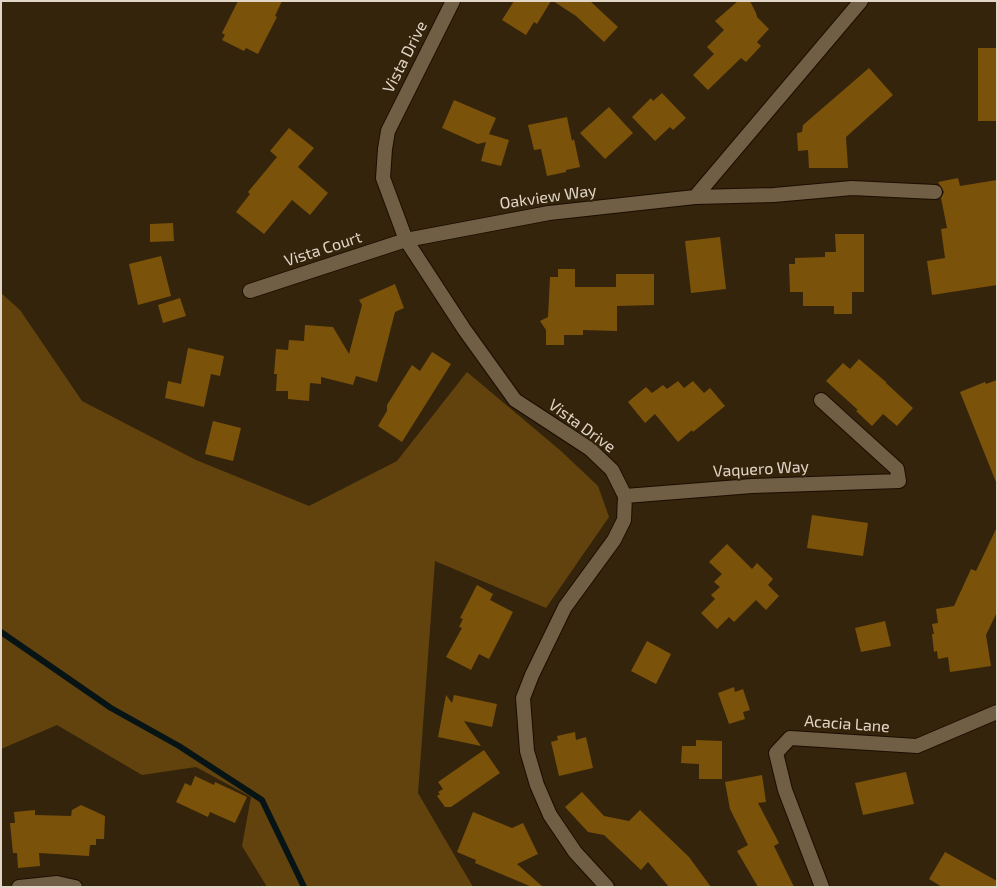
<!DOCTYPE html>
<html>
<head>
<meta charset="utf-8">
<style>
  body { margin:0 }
  #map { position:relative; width:998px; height:888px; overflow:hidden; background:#34240c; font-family:"Exo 2",sans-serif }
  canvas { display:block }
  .frame { position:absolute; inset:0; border:2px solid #e1d6c8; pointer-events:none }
</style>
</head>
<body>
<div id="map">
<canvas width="998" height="888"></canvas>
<div class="frame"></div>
</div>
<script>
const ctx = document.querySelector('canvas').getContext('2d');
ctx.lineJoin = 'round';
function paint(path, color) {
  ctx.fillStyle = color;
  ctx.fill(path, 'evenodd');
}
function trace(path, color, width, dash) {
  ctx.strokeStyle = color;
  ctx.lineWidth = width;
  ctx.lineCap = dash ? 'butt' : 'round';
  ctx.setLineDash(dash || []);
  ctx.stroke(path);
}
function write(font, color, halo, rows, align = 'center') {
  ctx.font = font + ' "Exo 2",sans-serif';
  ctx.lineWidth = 4.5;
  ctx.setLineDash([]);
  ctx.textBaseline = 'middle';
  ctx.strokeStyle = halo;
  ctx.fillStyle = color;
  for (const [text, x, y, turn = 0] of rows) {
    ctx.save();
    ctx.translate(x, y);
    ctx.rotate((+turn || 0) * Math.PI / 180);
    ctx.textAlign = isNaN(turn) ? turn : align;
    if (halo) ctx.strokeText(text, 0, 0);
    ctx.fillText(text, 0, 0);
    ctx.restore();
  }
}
const green = new Path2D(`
  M 1,293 L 20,310 L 82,401 L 196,460 L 309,506 L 397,461 L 467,372 L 561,451 L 598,486 L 609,517 L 546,608 L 435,561 L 418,793 L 473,887 L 267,887 L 242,846 L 251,797 L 196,767 L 142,775 L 57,725 L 1,749 Z`);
const stream = new Path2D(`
  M 1,632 L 111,708 L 179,746 L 262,800 L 304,887`);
const building = new Path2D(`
  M 238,1 L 282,1 L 275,16 L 277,17 L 258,54 L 246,48 L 244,51 L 222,40 L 225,35 L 222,33 Z
  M 514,1 L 551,1 L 537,24 L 534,22 L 526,35 L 502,20 Z
  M 553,1 L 590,1 L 618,27 L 604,42 L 576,16 Z
  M 738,1 L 750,1 L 756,13 L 757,17 L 769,29 L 757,42 L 761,46 L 746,62 L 741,58 L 708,90 L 693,75 L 714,54 L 707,47 L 724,30 L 715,21 Z
  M 978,48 L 997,48 L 997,121 L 978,121 Z
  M 869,68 L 893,95 L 846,137 L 848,168 L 809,168 L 808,150 L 798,151 L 797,133 L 802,132 L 803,125 Z
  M 662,93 L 686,118 L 673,130 L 670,127 L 655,141 L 632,117 L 651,98 L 653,101 Z
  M 454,100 L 496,118 L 489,134 L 509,140 L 501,166 L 481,161 L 486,142 L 478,144 L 442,128 Z
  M 609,107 L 633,133 L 605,159 L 580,133 Z
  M 567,117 L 572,141 L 574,139 L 580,167 L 566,170 L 566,172 L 547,176 L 541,149 L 534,150 L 528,125 Z
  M 289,128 L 314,148 L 298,167 L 328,193 L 310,215 L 292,200 L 264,234 L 236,212 L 250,194 L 248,192 L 277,157 L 270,151 Z
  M 958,178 L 960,186 L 997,180 L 997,285 L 932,295 L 927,261 L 945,258 L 941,229 L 947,228 L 941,198 L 944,192 L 938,182 Z
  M 173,223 L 174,241 L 150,242 L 150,224 Z
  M 835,234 L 864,234 L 864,292 L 852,292 L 852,314 L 834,314 L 834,306 L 803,306 L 803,292 L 790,292 L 789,264 L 795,264 L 795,258 L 825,257 L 825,252 L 836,252 Z
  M 720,237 L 726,289 L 691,293 L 685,241 Z
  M 161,256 L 171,296 L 138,305 L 129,264 Z
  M 558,269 L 575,269 L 575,287 L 616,287 L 616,274 L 654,274 L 654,305 L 617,306 L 617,331 L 583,330 L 583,335 L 564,335 L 564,345 L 546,345 L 546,330 L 540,321 L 548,317 L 550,277 L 558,277 Z
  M 395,284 L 404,308 L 395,312 L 377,382 L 356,376 L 353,385 L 321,377 L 321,384 L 310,383 L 309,401 L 288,399 L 288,391 L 276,391 L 277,374 L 274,374 L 276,349 L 288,350 L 289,340 L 304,341 L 305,325 L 333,327 L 349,354 L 362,305 L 359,300 Z
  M 180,298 L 186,316 L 163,323 L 158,305 Z
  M 188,348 L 224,356 L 220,376 L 211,374 L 204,407 L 165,398 L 168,381 L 181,384 Z
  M 432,352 L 451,364 L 402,442 L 378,426 L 387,411 L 387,405 L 412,365 L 420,371 Z
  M 859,359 L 886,382 L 886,383 L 913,408 L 897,426 L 883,414 L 872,426 L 856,411 L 858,410 L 826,381 L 843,363 L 850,369 Z
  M 997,380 L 997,482 L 996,482 L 960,392 L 985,382 L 986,384 Z
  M 678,381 L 684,388 L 693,381 L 704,393 L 710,388 L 725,406 L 693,432 L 692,430 L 678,442 L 655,414 L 645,423 L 628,402 L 646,387 L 652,393 L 663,385 L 667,389 Z
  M 213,421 L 241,428 L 233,461 L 205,454 Z
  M 812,515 L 868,523 L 863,556 L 807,548 Z
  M 997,527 L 997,612 L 986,635 L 991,666 L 950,672 L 948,657 L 938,659 L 937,651 L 934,652 L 932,634 L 934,634 L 932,624 L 938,623 L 936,609 L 954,606 L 971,569 L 976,571 Z
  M 727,544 L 752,569 L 757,563 L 773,579 L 768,585 L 779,596 L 766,610 L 756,600 L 734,622 L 729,617 L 717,629 L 701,613 L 715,599 L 711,595 L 720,587 L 714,582 L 722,574 L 709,562 Z
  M 477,585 L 493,594 L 490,600 L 513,612 L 489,659 L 479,654 L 471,670 L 446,657 L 462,628 L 459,627 L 463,619 L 460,618 Z
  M 885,621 L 891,646 L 861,652 L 855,628 Z
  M 647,641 L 671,654 L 656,684 L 631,671 Z
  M 734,687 L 735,692 L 743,689 L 750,710 L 743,712 L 745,719 L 729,724 L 718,693 Z
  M 446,695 L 452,703 L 454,695 L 497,704 L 492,727 L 464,721 L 481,746 L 438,737 Z
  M 575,732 L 576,740 L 586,737 L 593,768 L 559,776 L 551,742 L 558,740 L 557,736 Z
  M 696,740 L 722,741 L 722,779 L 699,779 L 699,764 L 681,763 L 682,746 L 696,746 Z
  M 484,750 L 500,773 L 451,807 L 445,807 L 437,796 L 440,794 L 438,792 L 443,789 L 438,782 Z
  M 906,772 L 914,804 L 863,815 L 855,783 Z
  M 762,775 L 766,802 L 758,803 L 779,843 L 774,846 L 794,887 L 758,887 L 737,851 L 748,845 L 730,809 L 725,782 Z
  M 195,776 L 214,785 L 215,782 L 247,797 L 235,823 L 210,812 L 208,817 L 176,802 L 185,783 L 191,786 Z
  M 582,792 L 604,816 L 629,821 L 640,810 L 689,857 L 711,887 L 669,887 L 648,862 L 641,870 L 604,835 L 588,832 L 565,807 Z
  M 81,805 L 105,816 L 104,839 L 96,839 L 96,845 L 90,845 L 89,856 L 39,853 L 40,866 L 18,868 L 17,853 L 13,853 L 10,823 L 15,823 L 14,812 L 35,810 L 35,815 L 71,816 L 72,810 Z
  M 473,812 L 512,828 L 523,823 L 538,854 L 517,864 L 543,887 L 532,887 L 475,863 L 476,860 L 457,852 Z
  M 945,852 L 997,881 L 997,887 L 942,887 L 929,879 Z`);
const minor = new Path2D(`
  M 453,1 L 388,131 L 385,149 L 383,178 L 406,240 L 464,329 L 515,400 L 590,449 L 612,470 L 625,496 L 624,520 L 614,540 L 565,607 L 532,675 L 523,698 L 527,751 L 537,785 L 550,815 L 575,852 L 607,887
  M 695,197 L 774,195 L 852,188 L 935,192
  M 250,291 L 406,240 L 549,213 L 695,197 L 861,1
  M 625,496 L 752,486 L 899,481 L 897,469 L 821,400
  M 19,887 L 57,883 L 75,887
  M 822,887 L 785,790 L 776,753 L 790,738 L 917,746 L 997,712`);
const streetNames = [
  ["Vista Drive",405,57,-63],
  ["Oakview Way",548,197,-8],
  ["Vista Court",323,249,-18],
  ["Vista Drive",582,426,36],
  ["Vaquero Way",761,469,-3],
  ["Acacia Lane",847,724,4]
];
paint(green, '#63430d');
trace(stream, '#071415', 6);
paint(building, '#7b5209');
trace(minor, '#1b0d00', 16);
trace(minor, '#705e45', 14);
write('16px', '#e1d6c8', '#34240c', streetNames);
</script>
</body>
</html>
